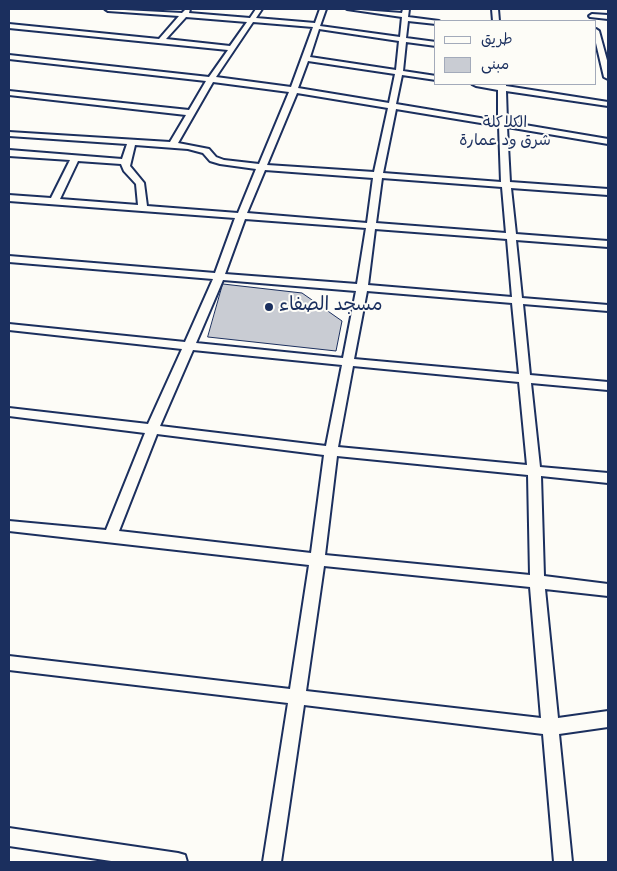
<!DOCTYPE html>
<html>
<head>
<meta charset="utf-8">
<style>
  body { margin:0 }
  #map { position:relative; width:617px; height:871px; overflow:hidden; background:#fdfcf7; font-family:Dekko,"Playpen Sans Arabic",sans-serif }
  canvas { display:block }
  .frame { position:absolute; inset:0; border:10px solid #1b2f5e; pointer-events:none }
  .legend { position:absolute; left:434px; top:20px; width:162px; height:65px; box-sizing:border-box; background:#fdfcf7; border:1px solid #a3aaba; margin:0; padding:6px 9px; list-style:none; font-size:15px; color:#1b2f5e }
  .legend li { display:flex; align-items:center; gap:10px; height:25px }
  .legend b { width:25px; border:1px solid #a3aaba }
</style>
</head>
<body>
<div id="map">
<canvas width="617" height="871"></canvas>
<div class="frame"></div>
<ul class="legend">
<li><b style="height:6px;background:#fdfcf7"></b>طريق</li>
<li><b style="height:14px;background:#c9ccd3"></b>مبنى</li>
</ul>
</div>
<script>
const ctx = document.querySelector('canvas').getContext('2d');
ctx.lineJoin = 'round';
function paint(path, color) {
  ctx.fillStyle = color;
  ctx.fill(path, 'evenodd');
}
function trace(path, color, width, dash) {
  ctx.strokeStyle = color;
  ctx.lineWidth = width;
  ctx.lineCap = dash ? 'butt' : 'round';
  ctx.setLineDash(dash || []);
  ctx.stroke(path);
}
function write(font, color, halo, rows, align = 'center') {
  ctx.font = font + ' Dekko,"Playpen Sans Arabic",sans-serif';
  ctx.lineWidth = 4;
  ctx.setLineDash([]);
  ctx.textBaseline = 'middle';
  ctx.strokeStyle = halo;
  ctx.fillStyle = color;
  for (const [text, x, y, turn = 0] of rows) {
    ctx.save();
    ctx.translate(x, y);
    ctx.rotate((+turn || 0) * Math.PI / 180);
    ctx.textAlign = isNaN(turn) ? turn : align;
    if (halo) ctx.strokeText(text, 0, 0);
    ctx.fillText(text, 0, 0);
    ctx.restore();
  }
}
const building = new Path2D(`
  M 223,284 L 302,293 L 342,321 L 336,351 L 208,337 Z`);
const minor = new Path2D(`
  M 105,9 L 182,13 L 186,9 L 190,9 L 189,13 L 250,18 L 256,9 L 262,9 L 256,18 L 315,23 L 320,9 L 326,9 L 320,26 L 400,37 L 402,17 L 347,9 L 402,13 L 403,9 L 409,9 L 408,17 L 439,21 L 436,21 L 436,24 L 408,21 L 406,38 L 436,42 L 436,46 L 406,42 L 403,71 L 436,76 L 436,80 L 402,75 L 396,104 L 498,121 L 498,90 L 476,86 L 472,84 L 506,84 L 506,86 L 608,102 L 608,106 L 506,91 L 507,122 L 608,139 L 608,144 L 507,127 L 510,182 L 608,189 L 608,195 L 511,188 L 516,234 L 608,241 L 608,247 L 516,240 L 522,298 L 608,305 L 608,311 L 523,304 L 530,375 L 608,382 L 608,390 L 531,383 L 540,467 L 608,473 L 608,483 L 541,476 L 544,576 L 608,584 L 608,596 L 545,589 L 558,718 L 608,711 L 608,727 L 559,734 L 572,862 L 554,862 L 543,734 L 304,705 L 281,862 L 263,862 L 288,703 L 9,670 L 9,656 L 290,689 L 309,565 L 9,531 L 9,521 L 106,530 L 145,433 L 9,416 L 9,408 L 148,424 L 182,349 L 9,330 L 9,324 L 185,342 L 213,279 L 9,262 L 9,256 L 215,273 L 235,218 L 9,201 L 9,195 L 51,198 L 70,160 L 9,156 L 9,150 L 122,159 L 127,144 L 9,136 L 9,132 L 170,142 L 186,115 L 9,95 L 9,91 L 189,110 L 206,81 L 9,59 L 9,55 L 209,77 L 228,50 L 9,28 L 9,24 L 159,39 L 179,16 L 108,11 ZM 186,17 L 247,22 L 230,46 L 166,39 ZM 253,22 L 313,27 L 291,87 L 216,77 ZM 319,29 L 399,41 L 396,70 L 310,57 ZM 308,61 L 395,74 L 389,103 L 298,88 ZM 213,82 L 289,92 L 259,164 L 224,160 L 216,157 L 209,149 L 178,143 ZM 297,93 L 388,108 L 374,172 L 267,165 ZM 396,109 L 499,126 L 501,182 L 383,173 ZM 135,145 L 188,149 L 203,153 L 210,161 L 220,164 L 256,169 L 238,213 L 147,206 L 144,183 L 130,166 ZM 78,161 L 121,164 L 124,171 L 136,184 L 138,205 L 60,199 ZM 265,170 L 373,178 L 367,223 L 247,213 ZM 382,178 L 502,187 L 506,233 L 376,223 ZM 245,219 L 366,228 L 357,284 L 225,274 ZM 375,229 L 507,239 L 512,297 L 368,285 ZM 223,280 L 356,291 L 343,358 L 196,343 ZM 367,291 L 512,303 L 519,374 L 354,359 ZM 193,350 L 342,365 L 326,446 L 160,426 ZM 353,366 L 519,382 L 527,465 L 338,447 ZM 157,434 L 324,455 L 311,553 L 119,531 ZM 337,456 L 528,475 L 530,575 L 325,555 ZM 324,566 L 530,587 L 541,718 L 306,691 Z
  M 492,9 L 498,9 L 499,21 L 493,21 Z
  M 592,14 L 608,15 L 608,19 L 590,17 L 589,16 Z
  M 596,29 L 599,31 L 608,64 L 608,79 L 604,77 L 596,43 Z
  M 9,828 L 178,853 L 185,855 L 187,862 L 118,862 L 9,846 Z`);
const markers = [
  [269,307,5,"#1b2f5e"]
];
const farNeighbourhoodnames = [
  ["الكلاكلة",505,125],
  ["شرق ود عمارة",505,143]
];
const poiNames = [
  ["مسجد الصفاء",279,307]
];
paint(building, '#c9ccd3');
trace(building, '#1b2f5e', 1);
trace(minor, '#1b2f5e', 4);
paint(minor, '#fdfcf7');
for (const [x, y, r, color] of markers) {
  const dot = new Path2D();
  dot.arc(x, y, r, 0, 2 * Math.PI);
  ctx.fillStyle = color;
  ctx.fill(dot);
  trace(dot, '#fdfcf7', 2);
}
write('16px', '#1b2f5e', '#fdfcf7', farNeighbourhoodnames);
write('19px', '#1b2f5e', '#fdfcf7', poiNames, 'left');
</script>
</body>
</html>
